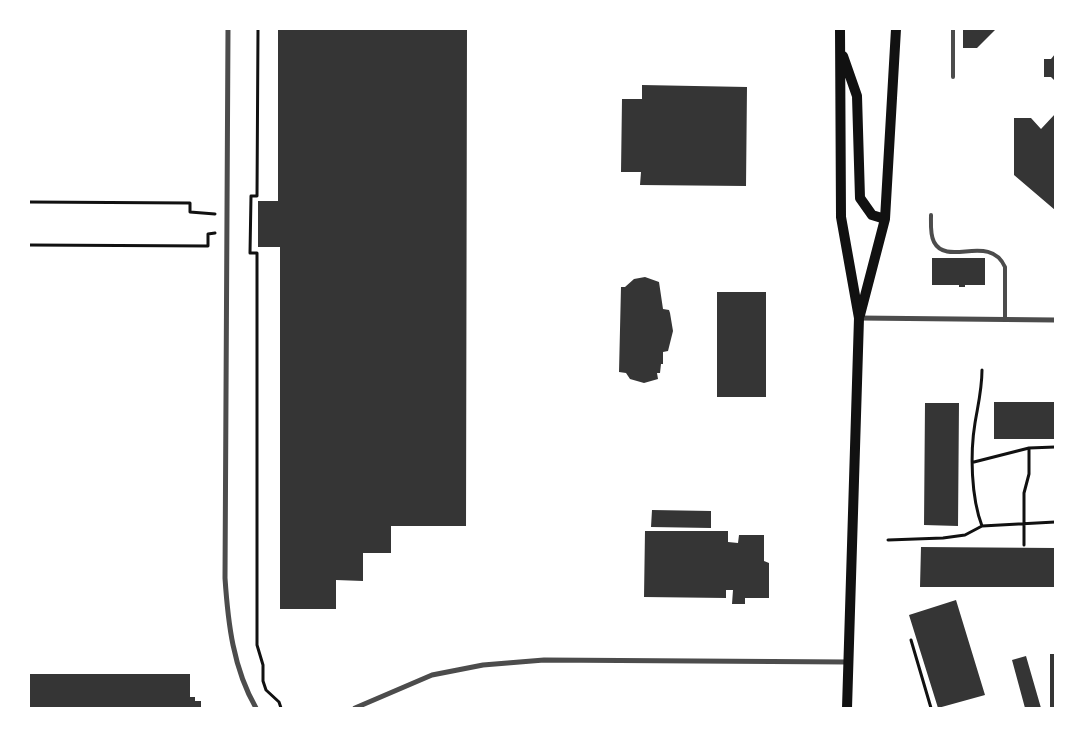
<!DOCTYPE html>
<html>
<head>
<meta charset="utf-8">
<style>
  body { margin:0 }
  #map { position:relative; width:1084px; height:737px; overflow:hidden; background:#fff; font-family:"PT Sans Narrow",sans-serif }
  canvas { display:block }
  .frame { position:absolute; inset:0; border:30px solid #fff; pointer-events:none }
</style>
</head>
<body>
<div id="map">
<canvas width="1084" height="737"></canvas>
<div class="frame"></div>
</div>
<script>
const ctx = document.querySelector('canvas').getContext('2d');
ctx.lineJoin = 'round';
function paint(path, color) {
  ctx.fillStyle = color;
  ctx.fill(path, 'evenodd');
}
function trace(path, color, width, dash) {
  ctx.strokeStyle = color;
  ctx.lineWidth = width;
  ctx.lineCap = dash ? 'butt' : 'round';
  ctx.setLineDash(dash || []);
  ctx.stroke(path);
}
const building = new Path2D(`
  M 278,29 L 467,29 L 466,526 L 391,526 L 391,553 L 363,553 L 363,581 L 336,580 L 336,609 L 280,609 L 280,247 L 258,247 L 258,201 L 278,201 Z
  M 963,29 L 996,29 L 977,48 L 963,48 Z
  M 1055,54 L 1055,81 L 1051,77 L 1044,77 L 1044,59 L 1051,59 Z
  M 642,85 L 747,87 L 746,186 L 640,185 L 641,172 L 621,172 L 622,99 L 642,99 Z
  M 1055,114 L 1055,210 L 1014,175 L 1014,118 L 1031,118 L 1041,129 Z
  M 932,258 L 985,258 L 985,285 L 965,285 L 965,287 L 959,287 L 959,285 L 932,285 Z
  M 645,277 L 659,282 L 663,309 L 669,310 L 670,313 L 673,331 L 668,351 L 663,352 L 663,364 L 661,364 L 660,373 L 657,373 L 658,379 L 644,383 L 630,379 L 626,373 L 619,372 L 621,287 L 625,287 L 634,279 Z
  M 717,292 L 766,292 L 766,397 L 717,397 Z
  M 994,402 L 1055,402 L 1055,439 L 994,439 Z
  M 925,403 L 959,403 L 958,526 L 924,525 Z
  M 652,510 L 711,511 L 711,528 L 651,527 Z
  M 645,531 L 728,531 L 728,542 L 738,543 L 739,535 L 764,535 L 764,561 L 769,563 L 769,598 L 745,598 L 745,604 L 732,604 L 733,590 L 726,590 L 726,598 L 644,597 Z
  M 921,547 L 1055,548 L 1055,587 L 920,587 Z
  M 956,600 L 985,695 L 938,708 L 909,615 Z
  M 1050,654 L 1055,654 L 1055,708 L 1050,708 Z
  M 1026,656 L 1041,708 L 1025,708 L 1012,660 Z
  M 29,674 L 190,674 L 190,697 L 195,697 L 195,701 L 201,701 L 201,708 L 29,708 Z`);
const path = new Path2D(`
  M 258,29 L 257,196 L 251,196 L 250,253 L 257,253 L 257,645 L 263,665 L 263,681 L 266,690 L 279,702 L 281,708
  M 29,202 L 190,203 L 190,212 L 215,214
  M 29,245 L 208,246 L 208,234 L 215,233
  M 974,462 L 1029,448 L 1055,447
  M 982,526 C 971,497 970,453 975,423 C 978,405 982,389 982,370
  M 888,540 L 943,538 L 965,535 L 982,526 L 1055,522
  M 1024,545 L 1024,493 L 1029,474 L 1029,448
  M 911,640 L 931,708`);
const service = new Path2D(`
  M 953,77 L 953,29
  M 931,215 C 931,223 930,235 934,242 C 947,267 990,233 1005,267 L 1005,319`);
const minor = new Path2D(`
  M 228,29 L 225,578 C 228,623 233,668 256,708
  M 859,318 L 1055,320
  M 355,708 L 432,675 L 483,665 L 544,660 L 847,662`);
const secondary = new Path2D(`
  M 840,29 L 841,217 L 859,318 L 847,708
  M 843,56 L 857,96 L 860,198 L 872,215 L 885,219
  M 860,315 L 885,219 L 896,29`);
paint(building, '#353535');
trace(path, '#111', 3);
trace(service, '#4c4c4c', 4);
trace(minor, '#4c4c4c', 5);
trace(secondary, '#111', 10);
</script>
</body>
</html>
